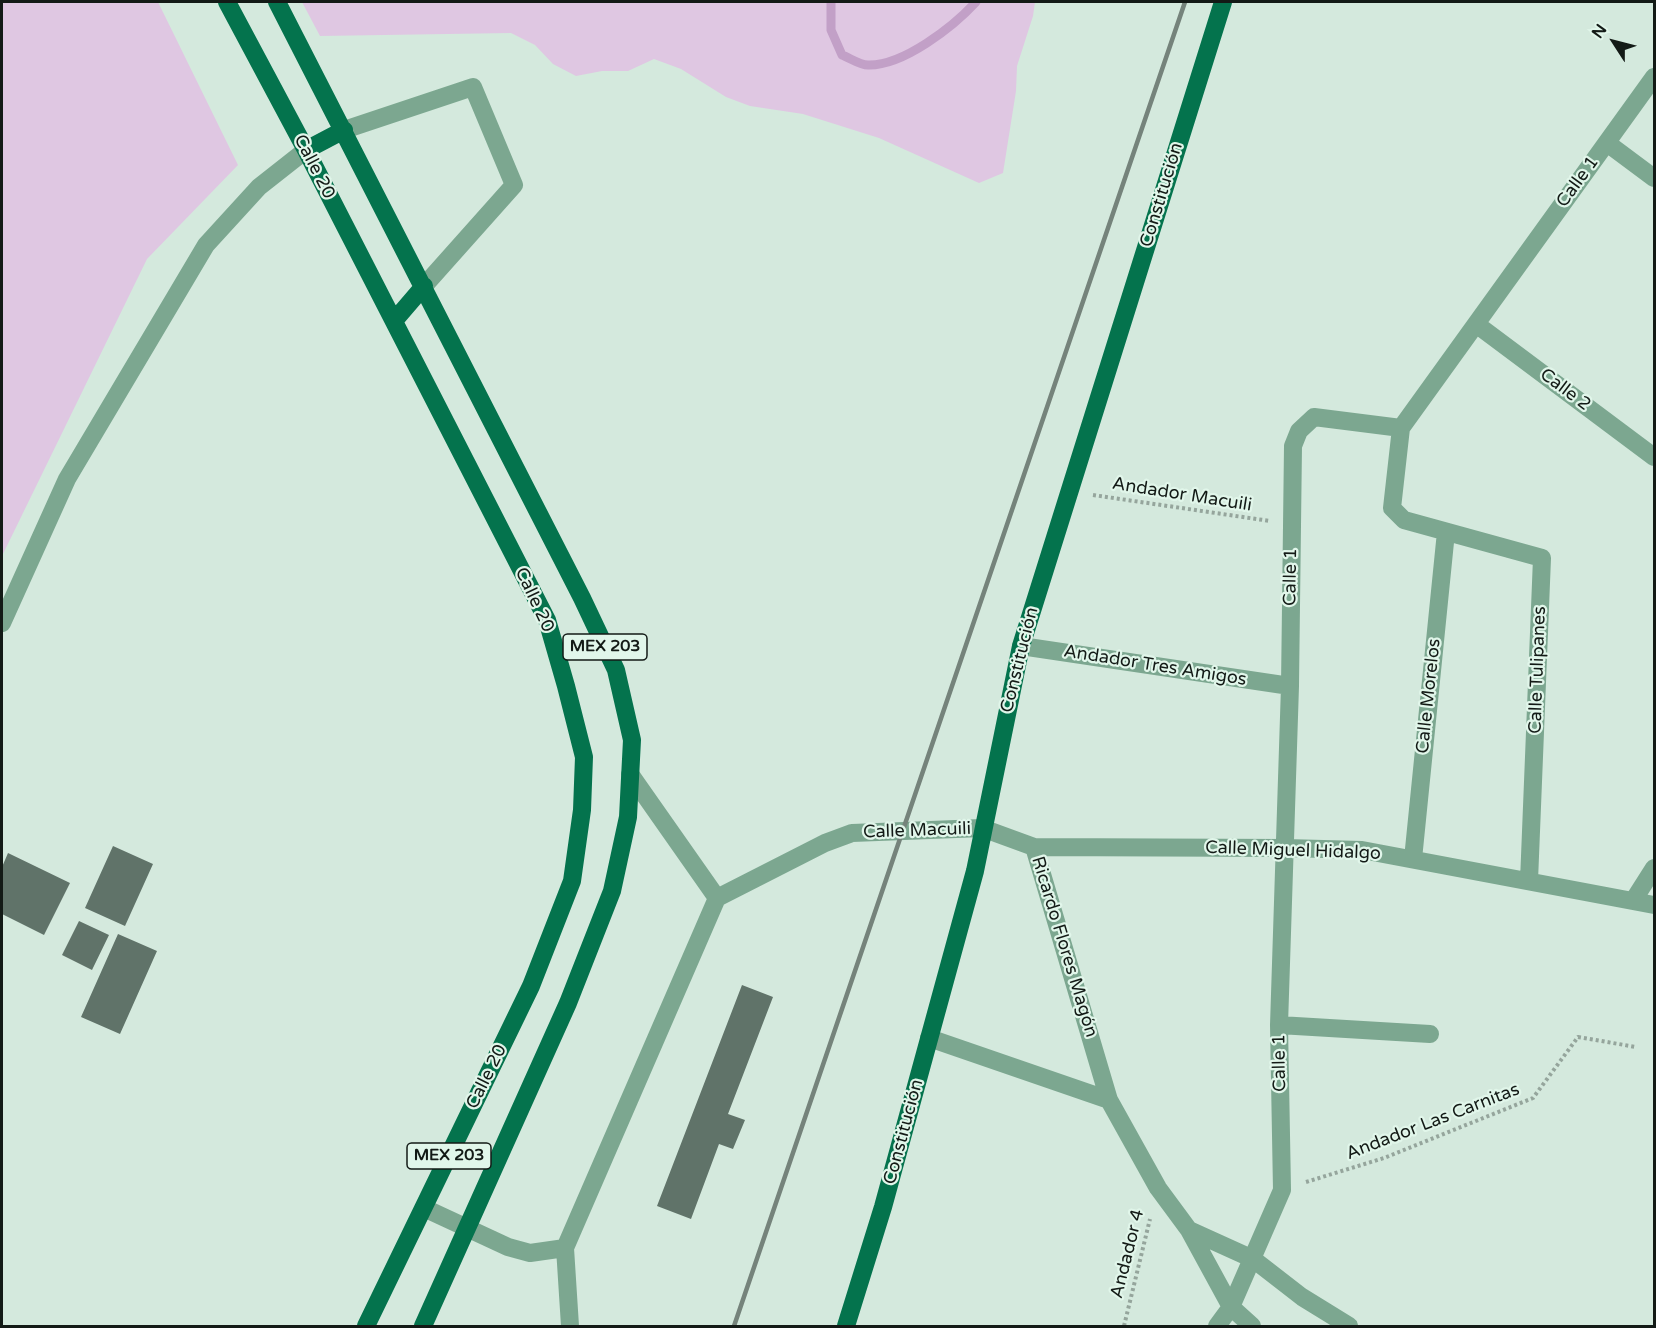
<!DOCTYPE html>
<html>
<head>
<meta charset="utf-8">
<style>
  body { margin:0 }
  #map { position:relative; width:1656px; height:1328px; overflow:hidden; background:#d4e9dd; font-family:"Varela Round",sans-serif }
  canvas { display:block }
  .frame { position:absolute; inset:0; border:3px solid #131a16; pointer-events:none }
  .north { position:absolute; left:1584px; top:12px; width:60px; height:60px; -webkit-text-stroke:4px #e1f6ea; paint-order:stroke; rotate:306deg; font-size:16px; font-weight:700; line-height:24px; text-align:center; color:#131a16 }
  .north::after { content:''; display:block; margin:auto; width:21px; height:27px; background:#131a16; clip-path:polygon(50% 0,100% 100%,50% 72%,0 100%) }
</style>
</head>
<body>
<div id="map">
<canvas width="1656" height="1328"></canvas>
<div class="frame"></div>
<div class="north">N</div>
</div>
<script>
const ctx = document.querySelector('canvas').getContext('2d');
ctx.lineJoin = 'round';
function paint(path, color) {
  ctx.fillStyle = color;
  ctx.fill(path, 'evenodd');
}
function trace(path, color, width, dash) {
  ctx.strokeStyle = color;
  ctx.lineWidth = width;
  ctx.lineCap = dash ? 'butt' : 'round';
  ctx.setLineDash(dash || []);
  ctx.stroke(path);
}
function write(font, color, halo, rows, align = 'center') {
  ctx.font = font + ' "Varela Round",sans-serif';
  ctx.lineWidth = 4.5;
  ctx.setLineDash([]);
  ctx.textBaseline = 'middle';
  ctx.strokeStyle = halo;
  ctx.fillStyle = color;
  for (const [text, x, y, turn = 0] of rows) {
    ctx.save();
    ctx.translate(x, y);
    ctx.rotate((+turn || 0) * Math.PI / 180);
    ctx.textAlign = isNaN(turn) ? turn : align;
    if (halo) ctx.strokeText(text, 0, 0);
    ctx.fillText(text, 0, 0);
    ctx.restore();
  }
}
const green = new Path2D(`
  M 2,2 L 158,2 L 238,165 L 147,259 L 2,556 Z
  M 302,2 L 1035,2 L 1033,16 L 1017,66 L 1016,91 L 1003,173 L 979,183 L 879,138 L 803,114 L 750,106 L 726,97 L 681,69 L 654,59 L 628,71 L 602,71 L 576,76 L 553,64 L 535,45 L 511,33 L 320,36 Z`);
const stream = new Path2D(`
  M 831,2 L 831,30 L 842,55 C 850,58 860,65 868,65 C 903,66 953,27 976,2`);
const building = new Path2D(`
  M 113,846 L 153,864 L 125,926 L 85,908 Z
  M 8,853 L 70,883 L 44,935 L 2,914 L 2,867 Z
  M 79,921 L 109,935 L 92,970 L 62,955 Z
  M 118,934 L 157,951 L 120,1034 L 81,1017 Z
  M 742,985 L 773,997 L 728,1114 L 745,1120 L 733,1149 L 719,1144 L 691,1219 L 657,1206 Z`);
const path = new Path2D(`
  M 1093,495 L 1270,521
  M 1306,1182 L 1384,1158 L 1533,1098 L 1578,1037 L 1636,1047
  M 1124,1326 L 1150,1219`);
const minor = new Path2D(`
  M 344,130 L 473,87 L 514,185 L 424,286
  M 1607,143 L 1654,178
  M 1476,324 L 1654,457
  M 1401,428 L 1392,508 L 1404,520 L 1542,558 L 1529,881
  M 2,623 L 67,479 L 206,245 L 259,187 L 306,150
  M 1021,646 L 1290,686
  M 630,774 L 717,898
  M 1034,847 L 1285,848 L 1362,850 L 1654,905
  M 1413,859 L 1446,532
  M 1633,901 L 1654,868
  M 1279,1025 L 1430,1034
  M 929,1038 L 1109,1100
  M 424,1208 L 508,1247 L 530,1253 L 565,1248
  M 1189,1230 L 1253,1259 L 1302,1297 L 1349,1326
  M 570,1326 L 565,1248 L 717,898 L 825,843 L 852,833 L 982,828 L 1034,847 L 1109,1100 L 1158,1188 L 1189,1230 L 1231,1307 L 1252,1326
  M 1217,1326 L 1231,1307 L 1282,1190 L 1279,1025 L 1290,686 L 1293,446 L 1299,431 L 1314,417 L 1401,428 L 1654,77`);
const major = new Path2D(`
  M 227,2 L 306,150 L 547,620 L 566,686 L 584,757 L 582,810 L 572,881 L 531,986 L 366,1326
  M 277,2 L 582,598 L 616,670 L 632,740 L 628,817 L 612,891 L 568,1003 L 423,1326
  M 306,150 L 344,130
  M 394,321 L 424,286
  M 846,1326 L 883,1207 L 975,871 L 1021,646 L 1223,2`);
const rail = new Path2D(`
  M 734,1326 L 1185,2`);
const shields = [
  [605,647,84],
  [449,1156,84]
];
const shieldNames = [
  ["MEX 203",605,647],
  ["MEX 203",449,1156]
];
const streetNames = [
  ["Calle 20",314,167,63],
  ["Calle 1",1578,182,-54],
  ["Constitución",1162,195,-73],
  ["Calle 2",1565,390,37],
  ["Andador Macuili",1182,495,9],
  ["Calle 1",1291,577,-89],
  ["Calle 20",534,600,65],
  ["Constitución",1020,660,-76],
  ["Andador Tres Amigos",1155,666,9],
  ["Calle Tulipanes",1538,670,-88],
  ["Calle Morelos",1429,696,-84],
  ["Calle Macuili",917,831,-2],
  ["Calle Miguel Hidalgo",1293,851,2],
  ["Ricardo Flores Magón",1064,947,73],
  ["Calle 1",1280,1063,-91],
  ["Calle 20",487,1077,-64],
  ["Andador Las Carnitas",1433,1122,-21],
  ["Constitución",904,1132,-75],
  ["Andador 4",1128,1254,-76]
];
paint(green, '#dfc7e2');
trace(stream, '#c2a0c7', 9);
paint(building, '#607369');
trace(path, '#95a59c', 4, [3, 3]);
trace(minor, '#7ca790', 18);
trace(major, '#04734d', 18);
trace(rail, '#75837b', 4.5);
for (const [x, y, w] of shields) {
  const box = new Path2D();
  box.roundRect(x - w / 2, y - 13, w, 26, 4.5);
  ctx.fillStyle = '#e1f6ea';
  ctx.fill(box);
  trace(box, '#131a16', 1.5);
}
write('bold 16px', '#131a16', null, shieldNames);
write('18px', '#131a16', '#e1f6ea', streetNames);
</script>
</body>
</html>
